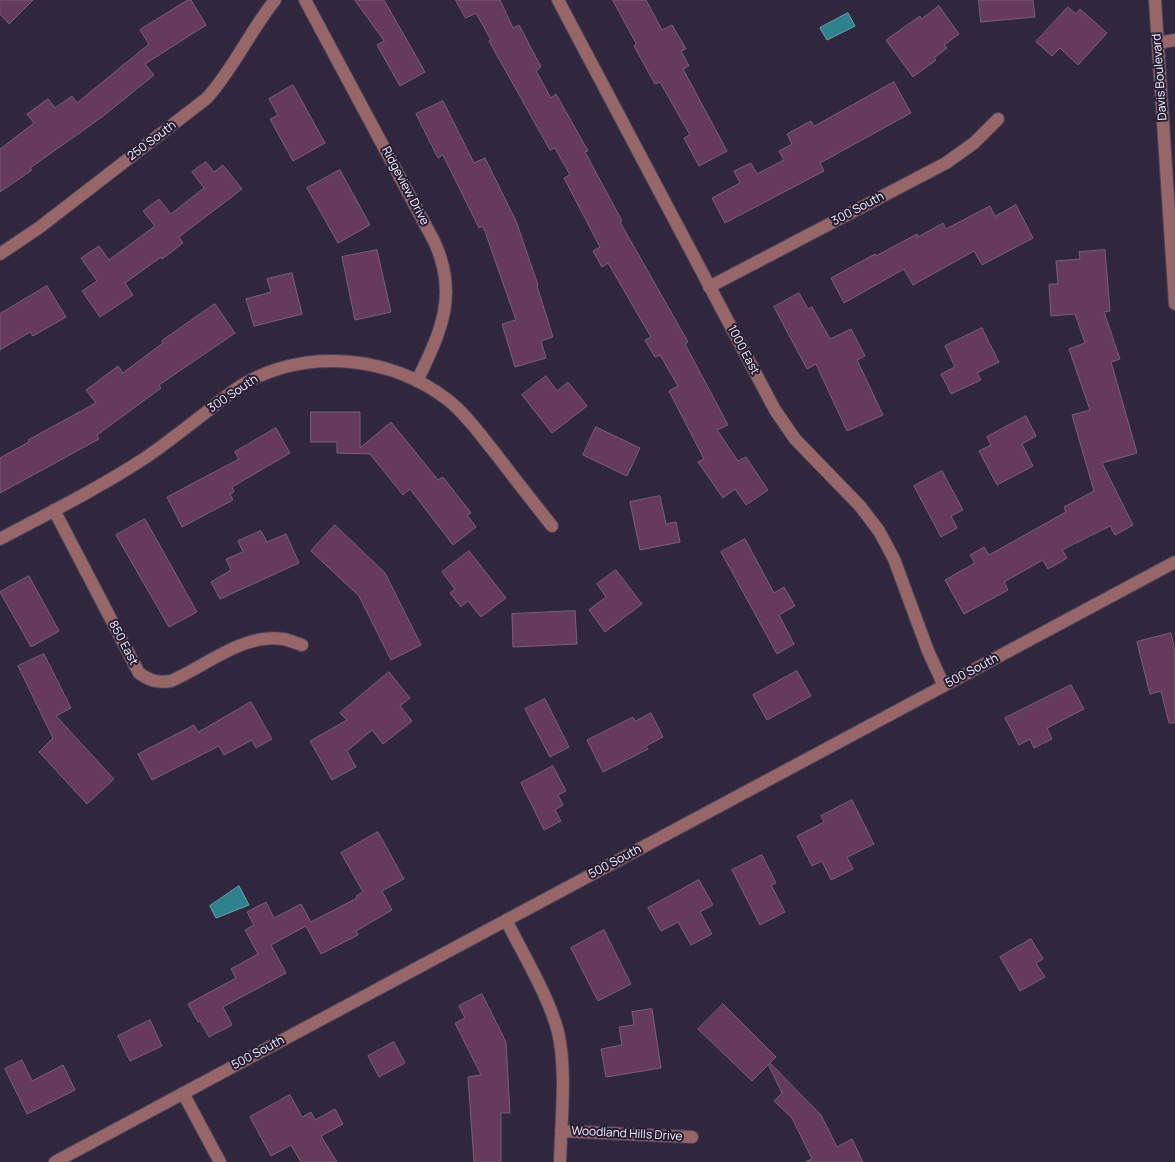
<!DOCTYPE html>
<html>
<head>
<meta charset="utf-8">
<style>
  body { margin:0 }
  canvas { display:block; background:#30273e }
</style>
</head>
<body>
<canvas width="1175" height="1162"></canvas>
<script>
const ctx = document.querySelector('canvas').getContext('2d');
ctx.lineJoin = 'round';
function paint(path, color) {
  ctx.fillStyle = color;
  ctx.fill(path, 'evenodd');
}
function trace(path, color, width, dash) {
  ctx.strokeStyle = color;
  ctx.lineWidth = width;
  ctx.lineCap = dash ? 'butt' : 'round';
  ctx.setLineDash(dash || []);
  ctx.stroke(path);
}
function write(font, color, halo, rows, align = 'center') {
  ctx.font = font + ' Manrope,sans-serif';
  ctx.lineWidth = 4;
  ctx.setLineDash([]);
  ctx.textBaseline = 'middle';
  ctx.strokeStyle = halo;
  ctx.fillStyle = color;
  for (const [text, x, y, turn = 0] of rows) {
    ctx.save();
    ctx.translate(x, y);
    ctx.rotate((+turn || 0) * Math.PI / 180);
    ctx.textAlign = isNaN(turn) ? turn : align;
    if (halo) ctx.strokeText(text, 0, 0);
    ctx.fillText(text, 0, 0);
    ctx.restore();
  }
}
const water = new Path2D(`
  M 848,13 L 855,26 L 827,40 L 820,28 Z
  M 239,886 L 249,905 L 216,918 L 210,906 Z`);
const building = new Path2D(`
  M 0,0 L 33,0 L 9,24 L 0,14 Z
  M 188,0 L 191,0 L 206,25 L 145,64 L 154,75 L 102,117 L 30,168 L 32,170 L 0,192 L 0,149 L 34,123 L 27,114 L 48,99 L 55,108 L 72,96 L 77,103 L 149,44 L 140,30 Z
  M 355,0 L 384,0 L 425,72 L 400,86 L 377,45 L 384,41 Z
  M 456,0 L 500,0 L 513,28 L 519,25 L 541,67 L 536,71 L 551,98 L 556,94 L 588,151 L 585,152 L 622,221 L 620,222 L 688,342 L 685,344 L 728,425 L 717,430 L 738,461 L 746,457 L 768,490 L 746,505 L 735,489 L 723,498 L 698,462 L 704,459 L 669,391 L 678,386 L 660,355 L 655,357 L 645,340 L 651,337 L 608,263 L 602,267 L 593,251 L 600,247 L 564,178 L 570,175 L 555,148 L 550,150 L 489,41 L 491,40 L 476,13 L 466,18 Z
  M 613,0 L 646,0 L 662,30 L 672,25 L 686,49 L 681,51 L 689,66 L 683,69 L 727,151 L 699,166 L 684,138 L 690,135 L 660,82 L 655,84 L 634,46 L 636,44 Z
  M 979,0 L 1033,0 L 1035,17 L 981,22 Z
  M 939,6 L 959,34 L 944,45 L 947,48 L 934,58 L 936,60 L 913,77 L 886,40 L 920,16 L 921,19 Z
  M 1068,7 L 1076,14 L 1080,9 L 1107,33 L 1078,65 L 1060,48 L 1052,56 L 1036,42 Z
  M 894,82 L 911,113 L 820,163 L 824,171 L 725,223 L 712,198 L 740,183 L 734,171 L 751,163 L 757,174 L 784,160 L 779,151 L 792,144 L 787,134 L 811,121 L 814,126 Z
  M 293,85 L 325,143 L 293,161 L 270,119 L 278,115 L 269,99 Z
  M 443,101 L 474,163 L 485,158 L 516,221 L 538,285 L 537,286 L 553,337 L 541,341 L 546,358 L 515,367 L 502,324 L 516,320 L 483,226 L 479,228 L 443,155 L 438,158 L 416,114 Z
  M 206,162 L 214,172 L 223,165 L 242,189 L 179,237 L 183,243 L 162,259 L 161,257 L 125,283 L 133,295 L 100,317 L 82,291 L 97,281 L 81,258 L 99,246 L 109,260 L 155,226 L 143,211 L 159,199 L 171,214 L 204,188 L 192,172 Z
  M 340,170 L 370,225 L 338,243 L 307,188 Z
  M 1016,205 L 1033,238 L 982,265 L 974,251 L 913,285 L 904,269 L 844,303 L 831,278 L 875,254 L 876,256 L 917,234 L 918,237 L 943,223 L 946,229 L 990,206 L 995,216 Z
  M 377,250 L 391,312 L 355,320 L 342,257 Z
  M 1105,250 L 1110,311 L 1104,312 L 1120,359 L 1111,362 L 1137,453 L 1102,463 L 1133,525 L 1115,535 L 1110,526 L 1062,550 L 1067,558 L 1048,569 L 1043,560 L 1004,582 L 1008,590 L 964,614 L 945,580 L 975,563 L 970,555 L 984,547 L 989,555 L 1066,512 L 1064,507 L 1094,491 L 1072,415 L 1090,410 L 1069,349 L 1085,343 L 1075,314 L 1051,316 L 1049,284 L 1058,284 L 1056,261 L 1080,259 L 1079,252 Z
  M 292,273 L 302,314 L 254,326 L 246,299 L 271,292 L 267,279 Z
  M 47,286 L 66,317 L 33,336 L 30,332 L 0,350 L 0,314 Z
  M 799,293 L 808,309 L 812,307 L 830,339 L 851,329 L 865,356 L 857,360 L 883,415 L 847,431 L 816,364 L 807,369 L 774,307 Z
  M 215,304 L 235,333 L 159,385 L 161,388 L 97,435 L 99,439 L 0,493 L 0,458 L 29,442 L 28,440 L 96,403 L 86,390 L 118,366 L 123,373 L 163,343 L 162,341 Z
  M 982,328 L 999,362 L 977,373 L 981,380 L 951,394 L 941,374 L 955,367 L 945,346 Z
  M 546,376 L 557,391 L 568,382 L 587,406 L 552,433 L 522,395 Z
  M 311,412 L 360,412 L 360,448 L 391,422 L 438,480 L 443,477 L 471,513 L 467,515 L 476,527 L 453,545 L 410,489 L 403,495 L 370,454 L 337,453 L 337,442 L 311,442 Z
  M 1026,416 L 1036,436 L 1022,444 L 1033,466 L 997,485 L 979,451 L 991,445 L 987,437 Z
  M 596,427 L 640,448 L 627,476 L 583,455 Z
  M 276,428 L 290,453 L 232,487 L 234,492 L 230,494 L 233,500 L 182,527 L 167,497 L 239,459 L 235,452 Z
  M 942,471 L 963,510 L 951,516 L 957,528 L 941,537 L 914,486 Z
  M 660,496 L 666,524 L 676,522 L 680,542 L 640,550 L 630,502 Z
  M 145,519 L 197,612 L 169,627 L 116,535 Z
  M 335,525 L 385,573 L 421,645 L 391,660 L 359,596 L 311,551 Z
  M 261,531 L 267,542 L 286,534 L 299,563 L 220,599 L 211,582 L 231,570 L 226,559 L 243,552 L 238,541 Z
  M 745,539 L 774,593 L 784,587 L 795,606 L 779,615 L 794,644 L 777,654 L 721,552 Z
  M 469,551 L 506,598 L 481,617 L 468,601 L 461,607 L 450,593 L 455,589 L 442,572 Z
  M 616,570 L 642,604 L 605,632 L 589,610 L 606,597 L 597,584 Z
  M 29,576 L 59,631 L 31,647 L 0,592 Z
  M 575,611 L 577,644 L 513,647 L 512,614 Z
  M 1171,633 L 1175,651 L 1175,723 L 1169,723 L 1161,691 L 1150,694 L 1137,642 Z
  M 44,654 L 71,708 L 56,716 L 114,779 L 87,804 L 39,752 L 53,738 L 18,666 Z
  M 797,671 L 811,696 L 767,720 L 753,695 Z
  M 389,672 L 410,698 L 400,706 L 412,721 L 383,744 L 372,730 L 347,751 L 356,767 L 332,780 L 310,741 L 347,720 L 340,713 Z
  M 1071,685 L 1084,709 L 1047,728 L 1052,739 L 1034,748 L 1030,739 L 1019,745 L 1005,718 Z
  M 545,699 L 569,747 L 550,757 L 525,709 Z
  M 251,702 L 272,739 L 256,748 L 252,740 L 224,755 L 219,746 L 152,780 L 138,754 L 194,725 L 198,732 Z
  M 651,713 L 663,737 L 646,746 L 648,749 L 603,772 L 587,740 L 633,717 L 635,721 Z
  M 553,766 L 566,791 L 558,795 L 563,805 L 555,810 L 561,821 L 544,830 L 521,783 Z
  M 852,800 L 874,844 L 847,857 L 853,869 L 831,880 L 822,861 L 812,866 L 797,836 L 824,822 L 821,816 Z
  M 378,832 L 404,879 L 382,891 L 392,910 L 356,931 L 358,935 L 321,954 L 306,926 L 271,945 L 286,973 L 223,1007 L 232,1025 L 209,1037 L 200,1021 L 198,1022 L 188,1004 L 236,978 L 231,969 L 258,954 L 245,930 L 254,925 L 247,912 L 266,902 L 274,918 L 301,904 L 311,922 L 357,898 L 356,896 L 363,892 L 341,853 Z
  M 762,855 L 776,883 L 771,885 L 785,912 L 760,925 L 732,870 Z
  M 699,880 L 713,905 L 700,912 L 712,934 L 691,945 L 678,922 L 661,931 L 648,908 Z
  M 604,930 L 631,984 L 598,1001 L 571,948 Z
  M 1031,939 L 1043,959 L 1036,963 L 1045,977 L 1020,991 L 1000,957 Z
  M 482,994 L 506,1042 L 510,1113 L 501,1113 L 501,1162 L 474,1162 L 468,1077 L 481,1075 L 455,1023 L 465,1018 L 459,1006 Z
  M 723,1004 L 776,1057 L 752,1081 L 698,1029 Z
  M 652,1009 L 661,1068 L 606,1077 L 601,1049 L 622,1045 L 619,1027 L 634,1025 L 632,1012 Z
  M 150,1020 L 162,1046 L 130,1061 L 118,1036 Z
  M 394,1042 L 405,1063 L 379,1077 L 368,1056 Z
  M 22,1060 L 32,1081 L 63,1065 L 75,1090 L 27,1114 L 5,1069 Z
  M 771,1064 L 821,1115 L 837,1147 L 852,1139 L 863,1162 L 805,1162 L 812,1159 L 792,1118 L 774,1101 L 782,1093 L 769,1066 Z
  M 290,1095 L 302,1117 L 311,1112 L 315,1120 L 335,1109 L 343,1124 L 321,1136 L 337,1162 L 301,1162 L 291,1145 L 271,1156 L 250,1117 Z`);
const minor = new Path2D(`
  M 305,0 L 434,241 C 459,294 441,332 417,381
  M 558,0 L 775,410 L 795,439 L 860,506 L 879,531 L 894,559 L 928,651 L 944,686
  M 1155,0 L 1175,304
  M 1158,43 L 1175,40
  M 0,254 L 40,227 L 207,98 C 234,68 250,31 275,0
  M 709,287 L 946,163 L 974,143 L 998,119
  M 54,510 L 139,673 C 150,681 158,683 171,681 C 206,666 243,633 283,639 C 289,640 296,643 302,645
  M 0,539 C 49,513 99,488 145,458 C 167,443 188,426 209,410 C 221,400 234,389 249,381 C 312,348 392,357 448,400 C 467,415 481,436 496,454 C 514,478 533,502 552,526
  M 506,920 C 523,954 549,997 558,1032 C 567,1069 561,1123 560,1162
  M 183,1093 L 220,1162
  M 561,1131 L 692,1137
  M 55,1162 L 1175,562`);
const streetNames = [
  ["Davis Boulevard",1160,77,-94],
  ["250 South",152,141,-37],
  ["Ridgeview Drive",405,186,62],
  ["300 South",858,209,-28],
  ["1000 East",743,350,62],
  ["300 South",233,394,-34],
  ["850 East",123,643,62],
  ["500 South",972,671,-28],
  ["500 South",615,862,-28],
  ["500 South",258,1053,-28],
  ["Woodland Hills Drive",627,1134,3]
];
paint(water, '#2e828d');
trace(water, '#6aa4af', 1);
paint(building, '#663a5d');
trace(building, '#796073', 1);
trace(minor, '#4c4459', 14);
trace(minor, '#976668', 12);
write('12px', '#f7f3ff', '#261d33', streetNames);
</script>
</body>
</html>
